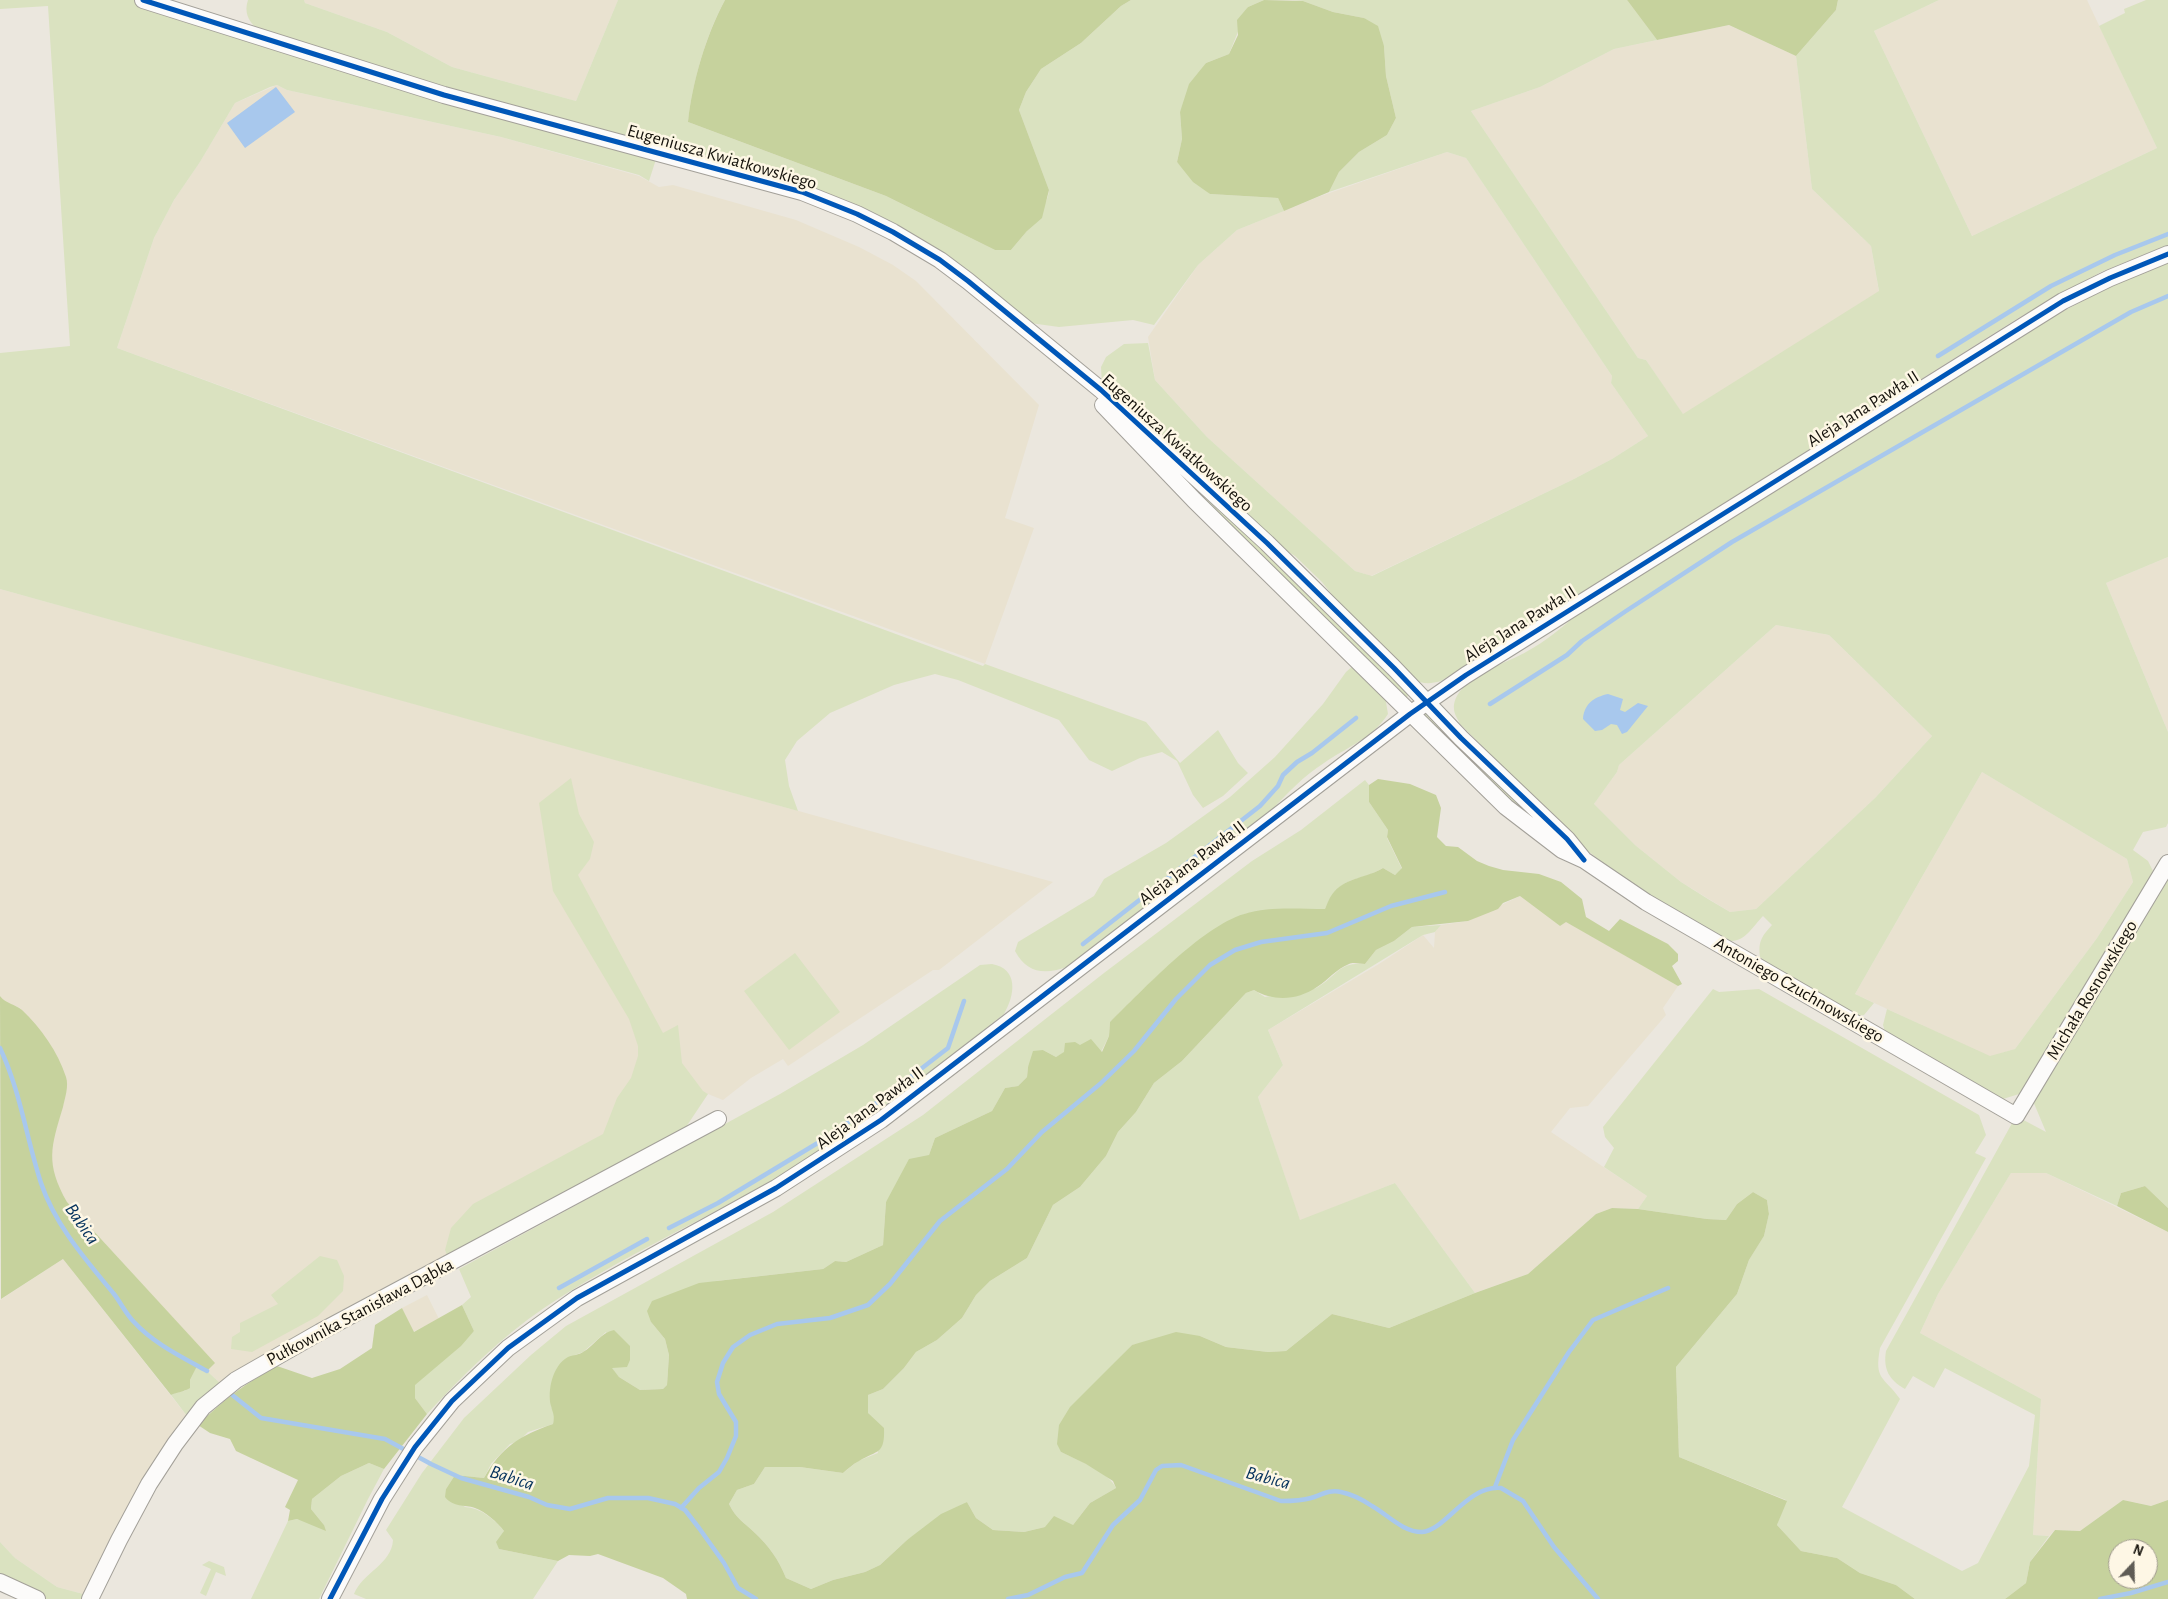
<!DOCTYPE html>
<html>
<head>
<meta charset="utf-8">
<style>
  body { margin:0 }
  #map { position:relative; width:2168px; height:1599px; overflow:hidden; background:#ebe7de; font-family:"Alegreya Sans",sans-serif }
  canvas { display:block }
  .north { position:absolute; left:2108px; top:1539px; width:50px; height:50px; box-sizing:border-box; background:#fef7e5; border:1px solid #a09b8e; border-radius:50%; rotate:21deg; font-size:14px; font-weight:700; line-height:20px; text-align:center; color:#14110b }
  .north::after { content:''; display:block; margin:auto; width:18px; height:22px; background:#5f5c55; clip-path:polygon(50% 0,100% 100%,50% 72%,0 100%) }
</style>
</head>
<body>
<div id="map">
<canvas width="2168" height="1599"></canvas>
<div class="north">N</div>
</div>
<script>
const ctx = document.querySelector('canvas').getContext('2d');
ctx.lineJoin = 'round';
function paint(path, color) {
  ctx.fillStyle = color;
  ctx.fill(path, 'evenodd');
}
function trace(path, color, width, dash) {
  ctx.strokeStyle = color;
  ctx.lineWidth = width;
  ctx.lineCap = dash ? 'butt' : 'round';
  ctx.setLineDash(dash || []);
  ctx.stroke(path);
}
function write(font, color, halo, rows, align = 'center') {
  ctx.font = font + ' "Alegreya Sans",sans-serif';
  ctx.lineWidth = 5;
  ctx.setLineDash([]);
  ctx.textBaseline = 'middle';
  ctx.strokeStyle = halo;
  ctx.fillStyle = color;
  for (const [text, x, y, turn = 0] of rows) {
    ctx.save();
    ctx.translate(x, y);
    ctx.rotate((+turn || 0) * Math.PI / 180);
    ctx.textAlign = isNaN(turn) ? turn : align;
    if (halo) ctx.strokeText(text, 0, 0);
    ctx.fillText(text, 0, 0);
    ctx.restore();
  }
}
const built = new Path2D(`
  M 304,0 L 618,0 L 576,101 L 452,67 L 387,32 L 305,3 Z
  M 1939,0 L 2087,0 L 2157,148 L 1972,236 L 1874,31 Z
  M 1729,25 L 1796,56 L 1812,189 L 1871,246 L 1879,292 L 1683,415 L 1646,360 L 1638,358 L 1471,111 L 1540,87 L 1614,49 Z
  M 277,85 L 287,90 L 501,137 L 639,176 L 659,187 L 673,185 L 796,220 L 859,247 L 893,265 L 916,281 L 1039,405 L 1005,518 L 1034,528 L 985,664 L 117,348 L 154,238 L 174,200 L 200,162 L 235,103 Z
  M 1447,152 L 1466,158 L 1612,376 L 1611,383 L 1648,436 L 1612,459 L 1572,480 L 1371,576 L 1355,571 L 1207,437 L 1155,380 L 1148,337 L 1198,265 L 1237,230 L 1318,197 Z
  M 2168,557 L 2168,732 L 2106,583 Z
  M 0,589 L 229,652 L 1053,882 L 939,970 L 933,970 L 788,1066 L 783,1059 L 751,1078 L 723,1100 L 703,1092 L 445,1250 L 448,1259 L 221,1384 L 207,1371 L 214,1363 L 67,1202 L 56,1182 L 51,1163 L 53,1139 L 66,1095 L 20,1008 L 4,1002 L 0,996 Z
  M 1776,625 L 1829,635 L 1932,736 L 1875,798 L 1756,909 L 1730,912 L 1681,882 L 1635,845 L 1594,804 L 1617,772 L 1619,765 Z
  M 1982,772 L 2127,859 L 2133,882 L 2097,938 L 2015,1049 L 1990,1057 L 1855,994 Z
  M 1520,896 L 1560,926 L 1566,921 L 1678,986 L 1663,1008 L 1666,1015 L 1588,1106 L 1570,1108 L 1551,1132 L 1647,1196 L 1638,1209 L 1612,1208 L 1596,1214 L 1528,1274 L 1475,1293 L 1395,1183 L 1300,1221 L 1258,1097 L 1283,1065 L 1268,1030 L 1379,964 L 1423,935 L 1434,948 L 1435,932 L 1441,925 L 1468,921 Z
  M 2011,1173 L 2046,1173 L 2168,1232 L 2168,1500 L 2151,1506 L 2123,1500 L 2080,1531 L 2055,1530 L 2049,1536 L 2033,1535 L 2041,1399 L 1920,1333 L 1938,1294 Z
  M 63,1259 L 187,1416 L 110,1539 L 83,1594 L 57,1587 L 15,1558 L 0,1542 L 0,1300 Z
  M 427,1295 L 439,1319 L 413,1332 L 402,1308 Z`);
const green = new Path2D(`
  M 0,0 L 143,0 L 658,153 L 649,181 L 639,175 L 501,137 L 287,90 L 277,85 L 270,87 L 235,103 L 200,162 L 174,200 L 154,238 L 117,348 L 983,666 L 985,664 L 1146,722 L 1180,763 L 1218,730 L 1238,763 L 1248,773 L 1223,796 L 1203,808 L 1193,795 L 1177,761 L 1162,752 L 1140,758 L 1112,771 L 1089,760 L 1059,720 L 958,680 L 935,674 L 894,685 L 830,713 L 797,741 L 785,760 L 789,786 L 798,811 L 0,589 L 0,353 L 70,346 L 48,6 L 0,9 Z
  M 248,0 L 304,0 L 305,3 L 387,32 L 452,67 L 576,101 L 618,0 L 725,0 C 706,34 692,84 688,122 L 886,196 L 995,250 L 1011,250 C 1023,236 1048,208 1049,190 L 1019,110 L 1026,92 L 1041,69 L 1081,43 L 1121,6 L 1131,0 L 1264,0 L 1248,7 L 1229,54 L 1206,63 L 1180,112 L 1182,139 L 1177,162 L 1210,194 L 1278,198 L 1284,211 L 1237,230 L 1198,265 L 1154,325 L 1133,320 L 1059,327 L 1030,323 L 967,269 L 922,239 L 846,200 L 774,175 L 444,87 L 256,28 C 248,20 244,12 248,0 Z
  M 1293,0 L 1627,0 L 1657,40 L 1614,49 L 1540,87 L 1471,111 L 1638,358 L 1646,360 L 1683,414 L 1879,291 L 1871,246 L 1812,189 L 1796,56 L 1836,10 L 1838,0 L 1939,0 L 1874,31 L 1972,236 L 2157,148 L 2099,26 L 2125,13 L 2124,9 L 2146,0 L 2168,0 L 2168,245 L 2101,272 L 2020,317 L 1441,681 C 1430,684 1424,684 1413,680 L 1348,615 L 1322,582 L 1295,556 L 1274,543 L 1102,384 L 1101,367 L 1106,357 L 1124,344 L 1148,343 L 1155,380 L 1207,437 L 1355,571 L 1372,576 L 1572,480 L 1612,459 L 1648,436 L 1611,383 L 1612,376 L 1466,158 L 1447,152 L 1329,192 L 1339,172 L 1359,152 L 1387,135 L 1396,118 L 1386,76 L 1384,46 L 1364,18 L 1333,12 L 1303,1 Z
  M 2168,262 L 2168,557 L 2106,583 L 2168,732 L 2168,823 L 2166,827 L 2143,832 L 2133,850 L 2148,861 L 2153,871 L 2138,903 L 2025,1087 L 2019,1094 L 2003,1099 L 1885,1032 L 1883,1025 L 1887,1009 L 1990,1056 L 2015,1049 L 2097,938 L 2133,882 L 2127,859 L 1982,772 L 1855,994 L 1874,1003 L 1864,1015 L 1854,1016 L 1768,964 L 1760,957 C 1758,941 1762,936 1772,925 L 1763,916 C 1752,927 1746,942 1728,941 L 1639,890 L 1613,871 L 1588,851 L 1460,724 C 1458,719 1454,714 1454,709 C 1453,679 1505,664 1526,652 C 1546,641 1562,628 1578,613 L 2032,328 L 2103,290 ZM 1776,625 L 1829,635 L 1932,736 L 1875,798 L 1756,909 L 1730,912 L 1708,899 L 1681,882 L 1635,845 L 1594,804 L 1617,772 L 1619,765 Z
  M 1100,393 L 1220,504 L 1407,691 L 1408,695 L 1406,700 L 1403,700 Z
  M 1355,664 L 1385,696 L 1388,714 C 1373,738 1347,747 1324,763 C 1304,776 1288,792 1272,810 L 1069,966 C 1046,975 1027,974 1015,951 L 1018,942 L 1094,896 L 1104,879 L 1166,843 L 1230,797 L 1275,757 L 1323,704 L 1346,672 Z
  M 1424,713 L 1429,715 L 1533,815 L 1532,823 L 1423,714 Z
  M 571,778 L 579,814 L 594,842 L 590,859 L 578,875 L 663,1033 L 678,1025 L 682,1063 L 703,1091 L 708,1094 L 684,1130 L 448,1259 L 445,1250 L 451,1228 L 473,1204 L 603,1134 L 617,1098 L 631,1078 L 638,1056 L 638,1046 L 629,1019 L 553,891 L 539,803 Z
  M 1365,780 L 1369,785 L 1369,802 L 1388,830 L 1387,838 L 1402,869 L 1395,875 L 1383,868 C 1354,885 1343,872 1325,909 L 1268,910 L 1244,914 L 1193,945 L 1157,976 L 1110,1022 L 1109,1036 L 1101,1052 L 1080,1045 L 1056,1057 L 1043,1050 L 1028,1067 L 1027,1077 L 1018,1086 L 1005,1088 L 992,1111 L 935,1138 L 929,1155 L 886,1202 L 883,1245 L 846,1262 L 835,1261 L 823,1269 L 716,1281 L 651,1322 L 665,1339 L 669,1355 L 667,1385 L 663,1389 L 640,1390 L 619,1377 L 611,1368 L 606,1332 L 583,1352 L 568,1358 L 551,1406 L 555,1415 L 553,1424 L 528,1432 L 519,1441 L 510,1444 L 491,1464 L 484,1478 L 455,1475 L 446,1489 L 465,1507 C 481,1508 494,1519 504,1531 L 499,1549 L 558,1561 L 533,1599 L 366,1599 L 354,1594 C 362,1573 392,1564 393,1540 L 386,1530 L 422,1473 L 464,1418 L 531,1355 L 566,1326 L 773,1212 L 923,1115 L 1104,973 L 1252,861 L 1301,830 Z
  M 2168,880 L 2168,1208 L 2145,1186 L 2121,1193 L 2117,1206 L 2046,1173 L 2011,1173 L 1938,1294 L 1920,1333 L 2041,1399 L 2033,1535 L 2049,1536 L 2030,1562 L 2026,1583 L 2005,1599 L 1915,1599 L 1896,1585 L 1860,1573 L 1837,1558 L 1801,1551 L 1777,1525 L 1786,1500 L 1679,1457 L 1676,1367 L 1737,1294 L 1749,1260 L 1764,1236 L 1769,1214 L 1767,1200 L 1753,1192 L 1737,1204 L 1726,1220 L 1707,1219 L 1638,1209 L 1647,1196 L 1604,1167 L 1614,1148 L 1605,1137 L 1603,1127 L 1713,989 L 1719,992 L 1759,989 L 1979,1115 L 1986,1135 L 1975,1153 L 1986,1158 L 1880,1348 C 1874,1381 1884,1376 1900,1399 L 1842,1507 L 1962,1571 L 1978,1563 L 2029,1466 L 2035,1415 L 1945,1368 L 1934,1388 L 1913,1376 L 1905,1389 C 1889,1380 1883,1369 1886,1351 L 2016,1116 L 2046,1132 L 2033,1101 Z
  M 1441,925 L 1435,932 L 1423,935 L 1268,1030 L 1283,1065 L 1258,1097 L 1300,1220 L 1395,1183 L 1475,1293 L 1389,1328 L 1332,1314 L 1286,1351 L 1268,1352 L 1226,1347 L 1200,1336 L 1132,1345 L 1101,1377 L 1061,1452 C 1078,1460 1109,1472 1116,1488 L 1090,1503 L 1073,1525 L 1045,1527 L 1024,1532 L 993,1530 L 976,1518 L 967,1502 L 907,1540 L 880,1565 L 865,1572 L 833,1580 L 811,1589 L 786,1578 C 779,1560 769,1546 755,1533 C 744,1522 736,1519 729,1504 L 737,1490 L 754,1484 L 765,1467 L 800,1467 L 843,1473 L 858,1461 L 878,1453 L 868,1413 L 868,1395 L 883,1389 L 904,1368 L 916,1352 L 937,1340 L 962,1318 L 976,1295 L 990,1281 L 1027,1258 L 1053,1205 L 1080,1187 L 1106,1156 L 1118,1132 L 1136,1112 L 1154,1083 L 1182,1061 L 1246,993 L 1254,990 L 1265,997 C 1277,995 1309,992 1318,987 C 1338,975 1338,962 1365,964 L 1376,950 L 1394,941 L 1412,927 Z
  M 795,953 L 840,1012 L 789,1050 L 744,991 Z
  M 992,964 C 1019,969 1015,995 1004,1014 C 934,1069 864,1125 787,1171 C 708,1219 621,1256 544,1308 C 500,1338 463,1375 427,1414 L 415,1398 L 414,1385 L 474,1331 L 462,1305 L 471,1297 L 459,1269 L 780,1094 L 863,1045 L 980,965 Z
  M 320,1256 L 337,1260 L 344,1276 L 343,1291 L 318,1316 L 252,1352 L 231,1349 L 232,1337 L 240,1332 L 240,1323 L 278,1304 L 271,1295 Z
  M 197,1365 L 207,1371 L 221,1384 L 187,1416 L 171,1395 L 177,1392 L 185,1391 Z
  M 369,1463 L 384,1469 L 368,1499 L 319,1599 L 251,1599 L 288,1521 L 297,1519 L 324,1525 L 311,1509 L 312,1499 L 341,1476 Z
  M 0,1542 L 15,1558 L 57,1587 L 83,1594 L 81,1599 L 37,1599 L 0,1582 Z
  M 209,1561 L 224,1567 L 226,1576 L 216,1572 L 206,1596 L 200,1593 L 211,1569 L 202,1565 Z`);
const forest = new Path2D(`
  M 725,0 L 1131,0 L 1121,6 L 1081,43 L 1041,69 L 1026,92 L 1019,110 L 1049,190 L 1042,218 L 1027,231 L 1011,250 L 995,250 L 886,196 L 688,122 C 692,83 706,35 725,0 Z
  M 1264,0 L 1303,1 L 1333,12 L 1364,18 L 1378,26 L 1384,46 L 1386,76 L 1396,118 L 1387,135 L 1359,152 L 1339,172 L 1329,192 L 1284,211 L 1278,198 L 1210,194 L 1193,182 L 1177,162 L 1182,139 L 1180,112 L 1189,84 L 1206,63 L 1229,54 L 1238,35 L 1237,20 L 1248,7 Z
  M 1627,0 L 1838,0 L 1836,10 L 1796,56 L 1729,25 L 1657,40 Z
  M 1378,779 L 1410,784 L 1436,795 L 1441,808 L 1437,837 L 1446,846 L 1458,847 L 1477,861 L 1489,866 L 1503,870 L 1539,874 L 1561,882 L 1582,899 L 1586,917 L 1609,931 L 1620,919 L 1668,944 L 1678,954 L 1678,961 L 1672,966 L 1682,984 L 1678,986 L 1566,922 L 1560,926 L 1520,896 L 1503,903 L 1498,909 L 1468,921 L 1412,927 L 1394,941 L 1376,950 L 1365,964 C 1360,964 1353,962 1349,964 C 1336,969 1328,980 1317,987 C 1298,1000 1274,1002 1254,990 L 1246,993 L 1182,1061 L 1154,1083 L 1136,1112 L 1118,1132 L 1106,1156 L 1080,1187 L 1053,1205 L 1027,1258 L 990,1281 L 976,1295 L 962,1318 L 937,1340 L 916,1352 L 904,1368 L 883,1389 L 868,1395 L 868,1413 L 884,1428 C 885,1454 878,1450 859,1461 C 853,1464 848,1469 843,1473 L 800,1467 L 765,1467 L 754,1484 L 737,1490 L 729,1504 C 736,1519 744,1522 755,1533 C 769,1546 779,1560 786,1578 L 811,1589 L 833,1580 L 865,1572 L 880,1565 L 907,1540 L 941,1514 L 967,1502 L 976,1518 L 993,1530 L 1024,1532 L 1045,1527 L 1054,1516 L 1073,1525 L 1090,1503 L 1116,1488 L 1113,1481 L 1086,1464 L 1061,1452 L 1057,1444 L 1059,1425 L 1070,1407 L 1132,1345 L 1176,1332 L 1200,1336 L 1226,1347 L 1268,1352 L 1286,1351 L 1332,1314 L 1389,1328 L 1475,1293 L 1528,1274 L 1596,1214 L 1612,1208 L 1638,1209 L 1707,1219 L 1726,1220 L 1737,1204 L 1753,1192 L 1767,1200 L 1769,1214 L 1764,1236 L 1749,1260 L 1737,1294 L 1676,1367 L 1679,1457 L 1787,1501 L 1777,1525 L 1801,1551 L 1837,1558 L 1860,1573 L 1896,1585 L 1915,1599 L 687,1599 L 686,1594 L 663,1578 L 598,1554 L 590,1556 L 569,1555 L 558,1561 L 499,1549 L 496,1542 L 504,1531 C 497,1522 486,1512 475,1508 C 464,1504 454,1508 445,1497 L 446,1489 L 455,1475 L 484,1478 C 501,1447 521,1435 553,1424 C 555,1415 553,1414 551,1406 C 547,1390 553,1365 568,1357 C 573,1355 579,1355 583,1352 C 595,1345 600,1333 614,1330 L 630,1346 L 630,1360 L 627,1367 L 612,1368 L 619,1377 L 640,1390 L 663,1389 L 667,1385 L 669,1355 L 665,1339 L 651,1322 L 647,1311 L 652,1301 L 699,1283 L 823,1269 L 835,1261 L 846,1262 L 883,1245 L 886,1202 L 909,1159 L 929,1155 L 935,1138 L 992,1111 L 1005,1088 L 1018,1086 L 1027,1077 L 1028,1067 L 1033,1051 L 1043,1050 L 1056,1057 L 1064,1052 L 1065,1043 L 1075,1042 L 1080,1045 L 1091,1039 L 1102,1052 L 1109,1036 L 1110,1022 C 1142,991 1201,927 1244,914 C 1269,906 1299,909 1325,909 C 1327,904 1330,896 1334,892 C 1347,877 1367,878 1383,868 L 1395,875 L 1402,868 L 1387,837 L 1388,830 L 1369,802 L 1369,785 Z
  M 0,996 C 6,1004 15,1004 22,1010 C 41,1028 58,1052 66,1077 C 69,1086 65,1098 63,1107 C 51,1147 45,1163 67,1202 L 215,1363 L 207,1371 L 197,1366 L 190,1380 L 190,1388 C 184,1392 177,1392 171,1395 L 63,1259 L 1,1299 Z
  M 2145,1186 L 2168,1208 L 2168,1232 L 2117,1206 L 2121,1193 Z
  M 462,1305 L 474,1331 L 461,1346 L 415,1385 L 415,1398 L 427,1414 L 384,1469 L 369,1463 L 341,1476 L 312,1499 L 311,1509 L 324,1525 L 326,1531 L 297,1519 L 288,1521 L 290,1510 L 285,1507 L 298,1480 L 236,1451 L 230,1439 L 210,1433 L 198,1425 C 223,1400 246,1383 277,1366 L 312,1378 L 340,1369 L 372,1348 L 375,1325 L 402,1308 L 414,1332 Z
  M 2123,1500 L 2151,1506 L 2168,1500 L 2168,1599 L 2005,1599 L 2026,1583 L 2030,1562 L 2055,1530 L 2080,1531 ZM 2118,1549 L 2148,1549 L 2148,1579 L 2118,1579 Z`);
const water = new Path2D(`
  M 276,87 L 295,112 L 245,148 L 227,123 Z
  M 1608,694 L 1623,699 L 1620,710 L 1625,712 L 1638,703 L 1648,706 L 1627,732 L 1622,734 L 1617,725 L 1611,724 L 1602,730 L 1595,731 L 1583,719 C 1584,704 1594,697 1608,694 Z`);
const stream = new Path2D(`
  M 1938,356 L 2051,286 L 2115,255 L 2168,234
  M 1490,704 L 1567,655 L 1582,641 L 1626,611 L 1732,542 L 2131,312 L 2168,296
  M 1083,944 L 1260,806 L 1278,786 L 1283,775 L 1297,762 L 1312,753 L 1356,718
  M 0,1048 C 21,1093 26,1137 41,1183 C 55,1225 86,1260 114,1294 C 121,1303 126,1314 134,1322 C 153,1343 182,1357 207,1371
  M 669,1228 L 718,1203 L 821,1141 L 882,1099 L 948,1048 L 964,1001
  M 559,1288 L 647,1239
  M 231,1394 L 261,1418 L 385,1439 L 431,1464 L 461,1478 L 529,1497 L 547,1505 L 570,1509 L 608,1498 L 648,1498 L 675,1504 L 685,1510 L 699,1528 L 724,1563 L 738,1588 L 756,1599
  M 1495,1487 L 1513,1440 L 1569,1352 L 1593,1320 L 1668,1288
  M 681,1508 L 699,1488 L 719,1472 L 727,1458 L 736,1436 L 736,1422 L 719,1394 L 717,1382 L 723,1363 L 733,1347 L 750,1335 L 777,1324 L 830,1318 L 868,1305 L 890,1284 L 940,1221 L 1007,1169 L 1042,1132 L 1100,1084 L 1134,1051 L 1176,999 L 1210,965 L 1235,950 L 1261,942 L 1327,933 L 1391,906 L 1445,892
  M 1008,1599 L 1028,1595 L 1065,1577 L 1082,1573 L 1113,1525 L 1140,1500 L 1156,1470 L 1162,1466 L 1181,1465 L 1281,1501 C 1291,1501 1301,1501 1311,1498 C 1321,1495 1330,1489 1341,1492 C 1351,1494 1363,1500 1372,1506 C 1388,1515 1403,1532 1422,1532 C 1445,1531 1467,1485 1501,1488 L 1523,1501 L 1554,1547 L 1598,1599
  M 2100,1599 L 2131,1593 L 2168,1582`);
const minor = new Path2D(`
  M 143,0 L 444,95 L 802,192 L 857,214 L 893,232 L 940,260 L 968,281 L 1101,390 L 1267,543 L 1394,668 L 1461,738 L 1567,839 L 1584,860
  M 1103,405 L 1194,500 L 1506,807 L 1562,850 L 1584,860 L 1646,902 L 2016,1116 L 2168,863
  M 0,1582 L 37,1599
  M 90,1599 L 119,1540 L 149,1484 L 175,1444 L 203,1407 L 236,1380 L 320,1332 L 718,1119
  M 330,1599 L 382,1499 L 415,1447 L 452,1401 L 508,1348 L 577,1298 L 776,1188 L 881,1120 L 1410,714 L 1466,675 L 2063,301 L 2110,278 L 2168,254`);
const cycleway = new Path2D(`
  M 143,0 L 444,95 L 802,192 L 857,214 L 893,232 L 940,260 L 968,281 L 1101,390 L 1267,543 L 1394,668 L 1461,738 L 1567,839 L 1584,860
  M 330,1599 L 382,1499 L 415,1447 L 452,1401 L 508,1348 L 577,1298 L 776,1188 L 881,1120 L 1410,714 L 1466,675 L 2063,301 L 2110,278 L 2168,254`);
const streetNames = [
  ["Eugeniusza Kwiatkowskiego",722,157,16],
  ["Aleja Jana Pawła II",1863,409,-32],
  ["Eugeniusza Kwiatkowskiego",1177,443,42],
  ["Aleja Jana Pawła II",1520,624,-32],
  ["Aleja Jana Pawła II",1192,863,-37],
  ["Antoniego Czuchnowskiego",1799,990,30],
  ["Michała Rosnowskiego",2092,990,-59],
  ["Aleja Jana Pawła II",870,1108,-36],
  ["Pułkownika Stanisława Dąbka",360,1312,-28]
];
const waterNames = [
  ["Babica",82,1224,55],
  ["Babica",512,1478,18],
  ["Babica",1268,1478,15]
];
paint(built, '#e9e2d0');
paint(green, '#dae2c0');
paint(forest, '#c6d29d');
paint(water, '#a8c8ed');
trace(stream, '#a8c8ed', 4.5);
trace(minor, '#a3a099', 18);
trace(minor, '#fcfbfa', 16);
trace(cycleway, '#0057b8', 5);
write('18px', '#14110b', '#fef7e5', streetNames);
write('italic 19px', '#04315c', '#fef7e5', waterNames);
</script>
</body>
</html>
